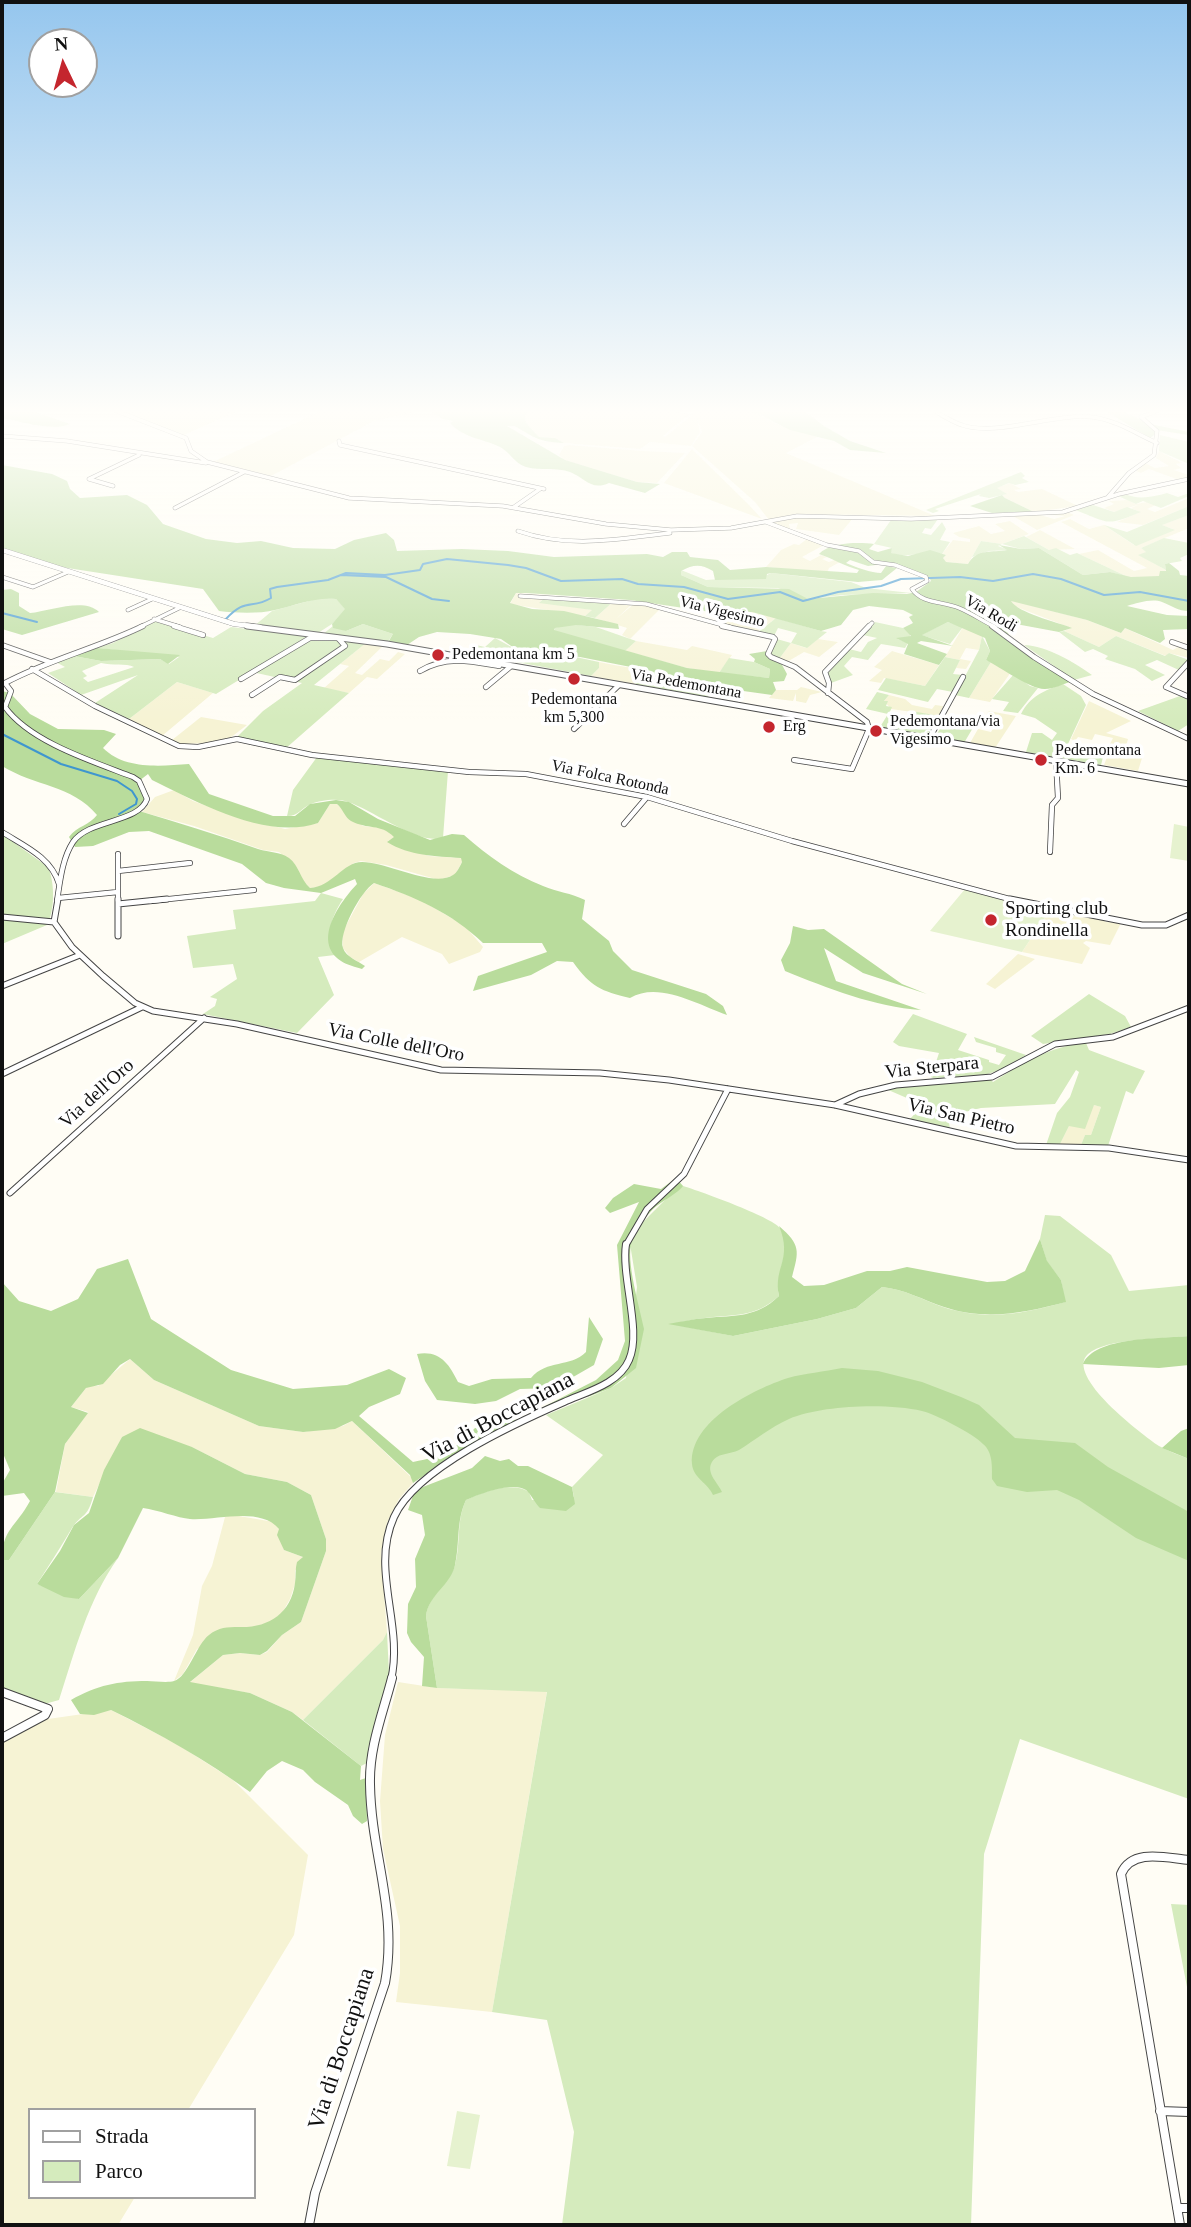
<!DOCTYPE html>
<html>
<head>
<meta charset="utf-8">
<style>
  body { margin:0 }
  #map { position:relative; width:1191px; height:2227px; overflow:hidden; background:#fffdf5; font-family:"Times New Roman",serif }
  canvas { display:block }
  .frame { position:absolute; inset:0; border:4px solid #111; pointer-events:none }
  .legend { position:absolute; left:28px; top:2108px; width:228px; height:91px; box-sizing:border-box; background:#fff; border:2px solid #a0a0a0; margin:0; padding:9px 12px; list-style:none; font-size:21px; color:#111 }
  .legend li { display:flex; align-items:center; gap:14px; height:35px }
  .legend b { width:35px; border:2px solid #a0a0a0 }
  .north { position:absolute; left:28px; top:28px; width:70px; height:70px; box-sizing:border-box; background:#fff; border:2px solid #a0a0a0; border-radius:50%; rotate:355deg; font-size:19px; font-weight:700; line-height:28px; text-align:center; color:#111 }
  .north::after { content:''; display:block; margin:auto; width:24px; height:32px; background:#c4262e; clip-path:polygon(50% 0,100% 100%,50% 72%,0 100%) }
</style>
</head>
<body>
<div id="map">
<canvas width="1191" height="2227"></canvas>
<div class="frame"></div>
<ul class="legend">
<li><b style="height:9px;background:#fff"></b>Strada</li>
<li><b style="height:19px;background:#d5ebbd"></b>Parco</li>
</ul>
<div class="north">N</div>
</div>
<script>
const ctx = document.querySelector('canvas').getContext('2d');
ctx.lineJoin = 'round';
function paint(path, color) {
  ctx.fillStyle = color;
  ctx.fill(path, 'evenodd');
}
function trace(path, color, width, dash) {
  ctx.strokeStyle = color;
  ctx.lineWidth = width;
  ctx.lineCap = dash ? 'butt' : 'round';
  ctx.setLineDash(dash || []);
  ctx.stroke(path);
}
function write(font, color, halo, rows, align = 'center') {
  ctx.font = font + ' "Times New Roman",serif';
  ctx.lineWidth = 7;
  ctx.setLineDash([]);
  ctx.textBaseline = 'middle';
  ctx.strokeStyle = halo;
  ctx.fillStyle = color;
  for (const [text, x, y, turn = 0] of rows) {
    ctx.save();
    ctx.translate(x, y);
    ctx.rotate((+turn || 0) * Math.PI / 180);
    ctx.textAlign = isNaN(turn) ? turn : align;
    if (halo) ctx.strokeText(text, 0, 0);
    ctx.fillText(text, 0, 0);
    ctx.restore();
  }
}
const farmland = new Path2D(`
  M 118,410 L 240,410 L 184,435 Z
  M 323,410 L 422,410 L 374,421 L 271,476 L 213,462 Z
  M 528,410 L 663,410 L 689,414 L 663,436 L 665,437 L 698,410 L 753,412 L 776,424 L 819,436 L 786,453 L 935,516 L 794,514 L 769,520 L 755,502 L 692,446 L 702,432 L 697,418 L 700,432 L 691,446 L 650,442 L 640,449 L 564,443 L 555,438 L 539,437 L 526,423 L 525,416 Z
  M 569,445 L 643,451 L 685,453 L 657,483 L 637,482 L 564,460 L 559,455 L 564,446 Z
  M 692,449 L 748,504 L 762,519 L 664,483 Z
  M 1159,451 L 1182,463 L 1176,464 L 1181,468 L 1174,470 L 1189,475 L 1189,478 L 1179,480 L 1149,469 L 1141,473 L 1136,471 L 1145,463 L 1155,468 L 1169,466 L 1156,458 Z
  M 1010,483 L 1021,489 L 1014,490 L 1018,492 L 1042,489 L 1078,506 L 1034,512 L 1005,498 L 1002,495 L 1006,494 L 996,488 Z
  M 1189,498 L 1189,506 L 1143,525 L 1117,522 L 1140,512 L 1131,508 L 1138,505 L 1114,512 L 1104,508 L 1114,504 L 1109,501 L 1128,500 L 1136,504 L 1147,502 L 1156,505 L 1147,509 L 1155,512 Z
  M 1067,512 L 1074,515 L 1037,530 L 1013,516 L 1037,514 L 1054,519 L 1065,516 L 1042,514 Z
  M 1189,515 L 1189,528 L 1141,548 L 1147,552 L 1139,555 L 1166,570 L 1160,576 L 1147,578 L 1128,577 L 1079,554 L 1098,550 L 1134,571 L 1147,568 L 1061,522 L 1070,519 L 1089,529 L 1104,525 L 1134,545 L 1173,529 L 1161,525 Z
  M 854,517 L 839,535 L 796,529 L 798,523 L 789,524 L 790,529 L 785,529 L 772,522 L 788,518 Z
  M 1010,521 L 1029,534 L 1002,544 L 981,541 L 968,564 L 945,562 L 943,558 L 946,555 L 942,554 L 953,540 L 970,542 L 970,539 L 959,537 L 953,533 L 979,526 L 991,534 L 1005,531 L 995,524 Z
  M 1040,530 L 1075,549 L 1049,550 L 1026,537 Z
  M 807,539 L 824,545 L 802,557 L 810,561 L 821,555 L 827,557 L 822,559 L 829,562 L 837,559 L 840,562 L 829,568 L 827,573 L 766,567 L 781,550 L 794,544 L 799,545 Z
  M 516,593 L 546,595 L 540,602 L 593,610 L 585,616 L 510,604 Z
  M 1010,600 L 1087,620 L 1121,633 L 1125,628 L 1173,650 L 1178,647 L 1189,649 L 1189,658 L 1169,653 L 1166,656 L 1116,636 L 1099,647 L 1064,631 L 1071,628 L 1014,606 Z
  M 614,601 L 631,605 L 616,619 L 635,603 L 660,609 L 630,639 L 622,635 L 627,628 L 595,618 Z
  M 752,612 L 776,618 L 756,633 L 718,625 L 735,613 Z
  M 963,627 L 982,636 L 979,650 L 966,648 L 960,659 L 971,661 L 966,669 L 956,668 L 960,660 L 945,657 Z
  M 818,639 L 838,642 L 819,657 L 804,652 L 787,662 L 779,659 L 791,643 L 806,648 Z
  M 636,641 L 687,650 L 692,646 L 732,655 L 719,673 L 687,668 L 625,651 Z
  M 366,643 L 384,645 L 355,673 L 362,675 L 380,659 L 389,661 L 398,652 L 405,654 L 377,679 L 367,677 L 349,693 L 324,688 L 349,666 L 340,664 Z
  M 892,651 L 939,665 L 925,686 L 884,678 L 881,683 L 869,681 L 882,670 L 874,667 Z
  M 599,662 L 614,665 L 646,670 L 635,684 L 591,676 L 599,668 Z
  M 991,662 L 1011,672 L 990,702 L 969,698 Z
  M 177,682 L 213,693 L 162,736 L 129,719 Z
  M 801,687 L 822,692 L 810,695 L 806,703 L 796,701 L 796,693 L 793,701 L 769,698 L 776,690 L 797,690 Z
  M 889,695 L 905,699 L 912,705 L 932,709 L 935,705 L 943,706 L 940,716 L 891,709 L 884,701 Z
  M 1089,701 L 1131,721 L 1106,733 L 1128,739 L 1125,749 L 1109,746 L 1113,738 L 1095,734 L 1092,740 L 1078,737 L 1075,741 L 1071,739 Z
  M 989,711 L 1016,716 L 995,748 L 970,743 L 978,729 L 991,732 L 997,722 L 983,719 Z
  M 201,717 L 247,725 L 230,738 L 209,743 L 181,744 L 172,740 Z
  M 1109,752 L 1142,758 L 1138,771 L 1104,765 Z
  M 174,790 L 193,801 L 235,816 L 285,829 L 318,823 L 330,804 L 337,804 L 363,826 L 386,828 L 395,837 L 388,841 L 429,856 L 462,858 L 462,862 L 455,875 L 439,880 L 386,865 L 361,861 L 354,863 L 323,887 L 310,888 L 300,879 L 298,869 L 279,852 L 263,850 L 194,826 L 142,812 L 155,797 Z
  M 374,883 L 419,899 L 465,926 L 483,947 L 480,952 L 449,964 L 442,954 L 402,937 L 359,962 L 350,957 L 343,948 L 342,933 L 363,894 Z
  M 1050,910 L 1106,920 L 1105,922 L 1121,923 L 1110,945 L 1086,941 L 1083,943 L 1090,948 L 1082,964 L 1022,952 Z
  M 1018,954 L 1035,959 L 995,989 L 986,984 Z
  M 1094,1105 L 1101,1107 L 1091,1135 L 1085,1135 L 1081,1145 L 1060,1144 L 1069,1126 Z
  M 130,1359 L 154,1380 L 259,1426 L 303,1432 L 343,1426 L 352,1421 L 412,1478 L 413,1483 L 399,1499 L 387,1523 L 381,1553 L 387,1632 L 383,1640 L 303,1720 L 292,1712 L 250,1693 L 189,1683 L 223,1655 L 240,1653 L 260,1655 L 267,1652 L 282,1635 L 301,1622 L 326,1551 L 326,1539 L 311,1495 L 287,1482 L 245,1474 L 192,1447 L 122,1437 L 93,1497 L 56,1492 L 65,1444 L 88,1412 L 71,1407 L 86,1388 L 91,1385 L 98,1386 Z
  M 233,1515 L 274,1522 L 279,1529 L 284,1550 L 303,1557 L 295,1571 L 295,1584 L 290,1599 L 282,1613 L 269,1623 L 249,1628 L 197,1649 L 183,1674 L 174,1681 L 193,1635 L 202,1586 L 212,1566 L 225,1517 Z
  M 398,1682 L 437,1688 L 547,1691 L 492,2012 L 396,2002 L 400,1973 L 400,1926 L 383,1849 L 380,1801 L 385,1735 Z
  M 111,1710 L 177,1744 L 233,1780 L 308,1855 L 294,1935 L 188,2110 L 30,2110 L 30,2197 L 135,2197 L 118,2225 L 2,2225 L 2,1738 L 34,1721 Z`);
const green = new Path2D(`
  M 1160,435 L 1189,442 L 1189,464 L 1159,451 Z
  M 1021,472 L 1025,476 L 1022,478 L 1029,482 L 1015,485 L 1009,483 L 997,488 L 1007,494 L 989,498 L 979,496 L 981,494 L 935,509 L 939,511 L 933,513 L 926,510 Z
  M 1167,493 L 1178,497 L 1189,493 L 1189,496 L 1161,508 L 1143,501 L 1136,504 L 1118,496 L 1125,494 C 1138,500 1153,497 1167,493 Z
  M 1090,504 L 1114,512 L 1127,507 L 1141,512 C 1105,527 1110,523 1075,510 Z
  M 1189,506 L 1189,515 L 1162,525 L 1175,530 L 1136,546 L 1104,525 L 1127,532 Z
  M 938,519 L 931,529 L 925,528 L 922,533 L 931,535 L 942,522 L 946,529 L 940,540 L 950,542 L 942,554 C 922,550 912,559 890,553 L 892,548 L 874,544 L 891,520 Z
  M 1024,536 L 1049,550 L 1056,548 L 1070,555 L 1077,553 L 1128,577 L 1110,572 L 1083,575 L 1039,548 L 1021,549 L 1002,544 L 998,546 L 1009,550 L 989,551 L 972,557 L 981,541 L 1002,544 Z
  M 1164,538 L 1189,543 L 1189,554 L 1180,558 L 1182,561 L 1165,564 L 1166,570 L 1138,555 L 1146,552 L 1141,548 Z
  M 681,570 L 706,580 L 765,576 L 771,573 L 851,582 L 866,588 L 911,593 L 843,595 L 808,599 L 778,588 L 708,587 L 681,575 Z
  M 320,598 L 336,599 L 346,609 L 332,624 L 318,633 L 254,626 L 272,611 Z
  M 544,598 L 614,601 L 595,618 L 585,616 L 592,610 L 539,603 Z
  M 776,618 L 821,631 L 827,632 L 807,648 L 791,643 L 779,659 L 770,654 L 777,639 L 791,643 L 797,633 L 778,628 L 774,636 L 757,633 Z
  M 155,621 L 213,638 L 231,627 L 366,643 L 314,685 L 349,693 L 285,749 L 237,737 L 263,711 L 302,683 L 252,672 L 216,694 L 177,682 L 129,719 L 95,703 L 138,675 L 81,695 L 48,673 L 65,667 L 54,661 L 74,656 L 101,661 L 160,659 L 169,664 L 179,657 L 97,648 L 113,643 ZM 101,663 C 112,666 126,663 134,667 L 88,682 L 83,678 L 87,676 L 82,671 Z
  M 875,622 L 903,628 L 910,634 L 910,637 L 898,639 L 908,643 L 905,648 L 881,644 L 868,660 L 852,657 L 844,666 L 853,675 L 831,683 L 828,673 L 849,649 L 861,652 L 868,642 L 877,638 L 863,635 Z
  M 948,622 L 963,627 L 950,644 L 921,635 Z
  M 363,624 L 393,634 L 387,643 L 323,634 L 333,626 L 346,631 Z
  M 569,624 L 596,627 L 636,641 L 625,651 L 554,631 L 555,628 Z
  M 1064,631 L 1099,647 L 1116,636 L 1165,656 L 1169,653 L 1189,660 L 1181,671 L 1157,660 L 1145,665 L 1165,675 L 1152,681 L 1135,669 L 1105,659 L 1108,656 L 1093,649 L 1085,652 L 1059,632 Z
  M 982,636 L 990,651 L 986,660 L 991,662 L 969,698 L 955,695 L 979,650 Z
  M 495,638 L 517,650 L 557,653 L 599,662 L 599,668 L 591,676 L 511,661 L 515,653 L 485,647 L 476,656 L 466,654 L 476,645 L 485,647 Z
  M 1024,645 C 1047,646 1074,662 1092,675 L 1074,680 Z
  M 945,657 L 960,660 L 953,674 L 963,675 L 953,692 L 937,689 L 928,702 L 878,690 L 886,678 L 925,686 Z
  M 729,658 L 754,662 L 770,669 L 769,678 L 719,673 Z
  M 646,670 L 686,683 L 710,686 L 708,698 L 635,684 Z
  M 1014,674 L 1030,686 L 1038,688 L 1018,713 L 1003,711 L 1009,702 L 992,699 Z
  M 1063,684 L 1081,696 L 1086,705 L 1068,744 L 1104,753 L 1101,765 L 1026,752 L 1032,733 L 1042,733 L 1052,740 L 1057,733 L 1035,718 L 1021,714 C 1030,696 1045,690 1063,684 Z
  M 877,692 L 889,695 L 884,701 L 888,701 L 886,706 L 892,707 L 889,714 L 908,717 L 911,711 L 940,716 L 928,736 L 880,727 L 888,714 L 866,709 Z
  M 1180,696 L 1189,699 L 1189,724 L 1178,731 L 1138,711 Z
  M 945,721 L 974,726 L 964,743 L 935,737 Z
  M 317,757 L 448,771 L 443,838 C 418,845 373,810 348,802 C 338,798 321,800 311,804 C 301,808 299,816 287,816 L 293,790 Z
  M 2,834 L 48,867 C 55,883 55,910 47,925 L 2,944 Z
  M 321,893 L 343,899 C 331,917 326,934 335,955 L 318,957 L 334,995 L 297,1033 L 203,1014 L 215,1006 L 217,999 L 210,997 L 237,979 L 233,964 L 193,968 L 187,936 L 236,929 L 233,910 L 315,901 Z
  M 1089,994 L 1125,1016 L 1131,1027 L 1110,1034 L 1043,1044 L 1031,1036 Z
  M 913,1014 L 967,1034 L 958,1050 L 989,1060 L 989,1062 L 999,1065 L 1006,1055 L 996,1052 L 996,1048 L 976,1042 L 974,1037 L 1026,1055 C 987,1081 977,1075 933,1078 L 931,1077 L 939,1053 L 899,1046 L 893,1042 Z
  M 1086,1043 L 1089,1050 L 1145,1071 L 1133,1094 L 1126,1091 L 1108,1146 L 1081,1145 L 1085,1135 L 1091,1135 L 1101,1107 L 1094,1105 L 1085,1129 L 1069,1126 L 1060,1144 L 1046,1145 L 1057,1113 L 1070,1097 L 1079,1072 L 1076,1070 L 1055,1104 L 981,1108 L 948,1116 L 950,1129 L 910,1119 L 923,1105 L 886,1089 L 915,1084 L 990,1079 L 993,1082 C 1023,1063 1050,1046 1086,1043 Z
  M 680,1185 C 697,1190 772,1217 780,1228 C 783,1232 784,1238 785,1243 C 786,1262 775,1277 779,1296 C 755,1318 735,1314 705,1318 C 694,1319 683,1322 672,1324 L 733,1336 L 817,1319 L 856,1308 L 882,1287 C 904,1289 923,1300 943,1307 C 986,1321 1023,1314 1065,1302 L 1061,1280 L 1047,1262 L 1040,1239 L 1045,1215 L 1060,1216 L 1111,1255 L 1129,1291 L 1189,1285 L 1189,1336 C 1165,1339 1106,1338 1088,1354 C 1064,1376 1143,1435 1159,1446 C 1168,1451 1179,1455 1189,1459 L 1189,1799 L 1020,1739 L 984,1854 L 971,2225 L 562,2225 L 574,2132 L 547,2020 L 492,2012 L 547,1692 L 437,1688 L 426,1616 C 429,1593 450,1584 455,1565 C 461,1544 456,1521 466,1500 C 483,1492 511,1481 529,1492 L 532,1500 L 574,1497 L 572,1487 L 603,1455 L 546,1415 L 611,1388 L 626,1378 L 637,1287 L 630,1244 L 641,1224 Z
  M 55,1492 L 93,1497 C 87,1519 82,1513 72,1528 C 61,1547 49,1565 37,1584 L 79,1599 L 118,1558 C 88,1600 75,1651 59,1700 L 41,1705 L 2,1692 L 2,1560 L 9,1560 Z
  M 387,1632 L 389,1674 L 369,1745 L 367,1763 L 361,1766 L 303,1720 L 383,1640 Z
  M 1171,1904 L 1189,1905 L 1189,1988 L 1187,1987 Z`);
const forest = new Path2D(`
  M 2,410 L 29,410 L 70,424 C 52,432 21,421 2,418 Z
  M 428,410 L 528,410 L 525,416 L 526,423 L 539,437 L 555,438 L 564,443 C 539,442 535,438 515,426 L 507,426 L 565,460 L 637,482 L 660,484 L 645,493 L 609,483 C 591,491 585,478 570,472 C 556,467 541,471 526,467 C 514,463 510,452 500,447 C 484,439 463,438 450,423 L 453,421 L 443,419 Z
  M 741,410 L 803,410 L 824,426 L 850,441 L 886,453 L 850,450 L 834,441 L 790,430 L 759,414 Z
  M 1104,410 L 1120,410 L 1150,424 L 1189,432 L 1189,435 L 1156,430 L 1157,433 L 1150,438 Z
  M 2,465 L 52,474 L 67,481 L 70,489 L 80,498 L 127,495 L 147,505 L 163,524 L 206,539 L 237,543 L 261,541 L 293,548 L 335,549 L 354,540 L 386,533 L 394,540 L 397,551 L 462,549 L 508,551 L 554,557 L 647,554 L 663,557 L 672,552 L 687,552 L 690,557 L 718,560 L 730,570 L 766,567 L 857,573 L 859,570 C 844,566 834,559 819,554 C 830,542 859,542 874,544 L 869,549 L 878,552 L 892,548 L 891,553 L 908,556 L 930,550 L 946,555 L 943,558 L 946,562 L 968,564 C 977,548 992,553 1007,550 L 999,545 L 1021,549 L 1039,548 L 1083,575 L 1110,572 L 1131,577 L 1159,576 L 1160,571 L 1166,571 L 1165,564 L 1169,563 L 1179,571 L 1180,575 L 1189,576 L 1189,611 C 1178,611 1172,606 1162,602 C 1152,598 1137,603 1127,606 L 1167,615 L 1189,616 L 1189,629 L 1163,630 L 1165,639 L 1160,643 L 1125,628 L 1121,633 L 1087,620 L 1011,601 C 1018,613 1057,622 1072,628 L 1059,632 L 1005,622 L 1009,636 L 1034,657 L 1072,681 C 1064,684 1053,689 1045,689 C 1032,690 1000,667 986,660 L 990,651 L 985,638 L 948,622 L 922,635 L 953,646 L 921,641 L 917,643 L 947,654 L 939,665 L 904,654 L 908,644 L 896,638 L 911,636 L 903,628 L 913,623 L 909,617 L 913,615 L 903,610 L 869,606 L 853,610 L 841,625 L 821,631 L 752,612 L 724,614 L 630,600 L 526,593 L 516,593 L 510,603 L 532,609 L 564,611 L 618,624 L 619,629 L 576,625 L 555,628 L 554,630 L 687,668 L 769,678 L 770,669 L 754,662 L 755,659 L 749,654 L 767,651 L 768,657 L 781,663 L 787,674 L 784,681 L 773,682 L 776,690 L 772,695 L 686,683 L 646,670 L 580,657 L 517,650 L 501,639 L 470,634 L 437,632 L 419,637 L 404,647 L 387,644 L 393,634 L 363,624 L 346,631 L 333,628 L 332,624 L 345,609 L 336,599 C 313,597 297,605 275,610 C 259,614 235,613 219,611 L 203,589 L 48,565 L 2,550 ZM 850,560 L 868,566 L 890,563 L 929,577 L 931,581 L 916,592 L 907,594 L 873,593 L 808,599 L 789,589 L 708,587 L 681,575 L 681,571 C 694,564 701,564 713,571 L 715,580 L 766,579 L 767,574 L 771,573 L 858,582 L 882,580 L 897,568 L 886,566 L 881,573 C 872,573 855,567 846,563 Z
  M 1002,495 L 1005,498 L 1034,512 L 992,513 L 970,506 Z
  M 11,589 L 19,593 L 19,606 L 30,613 C 49,611 85,597 99,612 L 22,635 L 2,629 L 2,590 Z
  M 97,648 L 180,655 L 168,664 L 160,659 L 101,661 L 74,656 Z
  M 2,691 L 10,693 L 30,714 L 58,729 L 104,730 L 116,734 L 103,748 C 125,770 161,766 189,764 L 209,794 L 273,816 L 295,816 L 310,804 L 336,800 L 349,802 L 378,819 L 430,840 L 452,834 L 464,835 C 488,856 513,874 543,886 C 557,892 571,893 585,900 L 582,919 L 609,941 L 613,951 L 632,970 L 706,994 L 723,1006 L 727,1015 C 698,1005 659,981 630,998 C 601,991 591,987 573,962 L 557,961 L 531,975 L 473,991 L 478,976 L 547,952 L 542,943 L 483,943 C 452,913 415,897 374,883 C 361,891 338,933 343,948 C 346,957 358,961 365,966 L 362,969 C 356,967 347,965 341,961 C 311,941 341,901 357,884 L 355,879 L 321,893 L 284,888 L 266,883 L 242,864 L 149,831 L 129,832 L 93,846 L 75,847 L 69,837 C 77,826 90,825 97,815 C 72,785 34,786 2,766 ZM 148,774 L 152,780 C 197,802 267,841 318,823 L 330,804 L 337,804 C 343,809 345,818 351,821 C 368,830 380,823 394,837 L 387,842 C 410,856 435,856 461,858 L 462,862 C 460,866 457,873 453,875 C 433,888 387,862 362,862 C 343,862 332,887 310,888 C 300,879 299,865 289,858 C 279,851 270,853 258,849 C 218,835 179,823 139,811 L 147,799 L 139,781 Z
  M 793,926 L 808,930 L 824,929 L 902,984 L 927,994 L 863,973 L 824,948 L 836,981 L 921,1010 C 875,1007 827,988 785,971 L 781,960 L 790,943 Z
  M 676,1178 L 683,1186 C 678,1193 662,1201 653,1209 C 645,1218 636,1229 632,1241 C 625,1260 640,1308 644,1329 L 636,1368 L 611,1388 L 590,1396 L 562,1402 L 438,1466 L 413,1483 L 410,1475 L 352,1421 L 335,1429 L 303,1432 L 259,1426 L 154,1380 L 130,1359 L 120,1365 L 103,1384 L 86,1388 L 71,1407 L 88,1413 L 65,1444 L 55,1492 L 9,1560 L 2,1560 C 2,1529 16,1527 30,1501 L 24,1493 L 2,1496 L 2,1484 L 10,1470 L 2,1451 L 2,1282 L 19,1301 L 51,1311 L 78,1299 L 97,1269 L 128,1259 L 151,1319 L 231,1370 L 293,1389 L 347,1385 L 389,1369 L 406,1378 L 400,1394 L 369,1407 L 359,1416 L 413,1462 C 445,1456 453,1450 475,1428 L 490,1430 L 505,1419 L 518,1420 L 596,1380 L 618,1360 L 625,1341 L 617,1245 L 639,1202 L 610,1213 L 605,1208 L 613,1198 L 634,1184 L 661,1189 Z
  M 779,1226 C 801,1245 799,1251 792,1277 L 804,1286 L 824,1285 L 867,1271 L 890,1271 L 907,1267 L 987,1282 L 1005,1281 L 1025,1271 L 1040,1239 L 1047,1261 L 1061,1280 L 1066,1302 C 1024,1313 986,1321 944,1307 C 923,1300 904,1289 882,1287 L 856,1308 L 817,1319 L 733,1336 L 668,1324 C 680,1322 693,1319 706,1318 C 736,1315 756,1318 779,1296 C 773,1267 793,1260 779,1226 Z
  M 589,1317 L 603,1339 L 594,1365 L 554,1388 L 520,1389 L 496,1401 L 475,1404 L 437,1400 L 425,1381 L 417,1354 C 440,1350 449,1364 458,1382 L 469,1386 L 492,1379 L 531,1378 C 547,1359 570,1368 586,1352 Z
  M 1189,1336 L 1189,1365 L 1159,1368 L 1083,1364 C 1095,1336 1161,1339 1189,1336 Z
  M 842,1368 L 878,1371 L 922,1382 L 961,1397 L 979,1405 L 1015,1438 L 1075,1443 L 1108,1467 L 1189,1512 L 1189,1561 L 1136,1538 L 1079,1500 L 1057,1490 L 1027,1492 L 997,1486 L 992,1479 C 992,1467 993,1452 983,1444 C 974,1434 935,1414 922,1411 C 887,1403 822,1405 789,1419 C 771,1427 755,1440 739,1450 C 730,1455 716,1452 711,1464 C 707,1474 718,1483 722,1492 L 713,1495 C 708,1483 693,1478 692,1464 C 689,1421 754,1389 788,1378 C 805,1373 824,1372 842,1368 Z
  M 140,1428 L 192,1447 L 245,1474 L 287,1482 L 311,1495 L 326,1539 L 326,1551 L 301,1622 L 282,1635 L 267,1651 L 260,1655 L 240,1653 L 223,1655 L 190,1682 L 250,1693 L 292,1712 L 361,1766 L 360,1780 L 366,1778 L 367,1821 L 362,1824 L 353,1816 L 348,1805 L 315,1782 L 303,1770 L 282,1761 L 267,1771 L 250,1792 C 206,1760 160,1734 111,1710 L 94,1715 L 80,1714 L 71,1700 C 97,1685 118,1681 147,1681 C 155,1681 167,1683 174,1681 C 188,1677 196,1645 209,1635 C 219,1627 227,1627 239,1627 C 268,1628 291,1614 295,1583 C 296,1576 295,1569 297,1562 L 303,1557 L 284,1550 L 277,1535 L 279,1529 C 260,1506 216,1521 190,1519 C 178,1518 158,1510 143,1508 L 118,1558 L 79,1599 L 64,1597 L 37,1584 L 60,1551 L 74,1525 L 89,1513 L 104,1470 L 122,1437 Z
  M 1189,1428 L 1189,1459 L 1162,1448 L 1181,1431 Z
  M 485,1456 L 500,1461 L 509,1459 L 518,1466 L 528,1466 L 572,1487 L 575,1504 L 566,1511 L 540,1508 C 535,1503 531,1494 526,1490 C 513,1481 479,1494 466,1500 C 456,1521 460,1543 455,1565 C 451,1585 429,1594 426,1616 L 437,1688 L 422,1686 L 424,1657 L 411,1642 L 407,1633 L 408,1604 L 416,1587 L 415,1559 L 425,1535 L 422,1515 L 408,1510 L 415,1490 L 472,1468 Z`);
const pitch = new Path2D(`
  M 1174,824 L 1189,827 L 1189,861 L 1170,858 Z
  M 965,889 L 1050,910 L 1022,952 L 930,931 Z
  M 457,2111 L 480,2115 L 470,2169 L 447,2166 Z`);
const stream = new Path2D(`
  M 341,575 L 386,577 L 432,599 L 449,601
  M 2,613 L 37,622
  M 226,619 C 246,597 251,610 271,598 L 270,589 L 277,587 L 328,580 L 346,573 L 385,575 L 420,570 L 423,564 L 447,559 L 508,565 L 526,568 L 561,581 L 622,579 L 638,584 L 684,587 L 728,599 L 780,592 L 803,601 L 838,592 L 881,586 L 901,579 L 960,577 L 993,581 L 1033,574 L 1061,579 L 1104,595 L 1140,592 L 1189,601
  M 2,734 L 61,764 L 117,781 L 132,791 L 137,799 L 136,804 L 119,814`);
const minorFar4 = new Path2D(`
  M 114,410 L 186,438 L 191,451 L 207,462 L 349,498 L 503,506 L 606,524 L 671,530 L 731,528 L 797,516 L 911,519 L 1063,512 L 1119,494 L 1189,479
  M 933,410 C 942,415 952,422 962,425 C 995,437 1054,413 1092,417 C 1116,420 1135,433 1157,443
  M 2,436 L 67,441 L 206,463
  M 339,441 L 340,445 L 544,489
  M 113,486 L 89,479 L 139,455
  M 1108,497 L 1129,473 L 1154,455 L 1157,431 L 1141,417 L 1159,410
  M 514,507 L 540,489
  M 175,508 L 244,472
  M 766,522 L 827,545 L 859,551 L 873,562 L 895,565 L 926,577 L 927,581 L 912,589 C 922,604 943,601 959,608 C 971,613 983,621 995,627
  M 518,531 C 569,549 618,539 670,533
  M 2,577 L 33,587 L 68,572
  M 520,596 L 646,604 L 730,627
  M 128,610 L 152,599
  M 154,619 L 180,627
  M 140,627 L 179,608
  M 868,627 L 872,623`);
const minorFar3 = new Path2D(`
  M 174,626 L 203,635
  M 722,626 L 773,637 L 775,639 L 768,654 L 771,657 L 795,667 L 867,722 L 869,729 L 852,769 L 794,760
  M 992,626 L 1034,657 L 1093,694 L 1189,739
  M 1172,642 L 1189,648
  M 2,645 L 50,662
  M 1189,662 L 1166,687 L 1189,697
  M 32,669 L 95,706 L 179,746 L 198,747 L 237,739 L 312,755 L 469,772 L 526,774 L 647,797 L 792,841 L 1017,901
  M 420,671 C 446,655 471,661 499,666
  M 241,679 L 310,638 L 338,638 L 345,646 L 295,680 L 280,677 L 252,695
  M 486,687 L 510,667
  M 828,693 L 829,683 L 825,672 L 869,626
  M 574,729 L 619,685
  M 929,739 L 963,677
  M 624,824 L 647,797
  M 2,832 C 24,846 51,857 59,884
  M 1050,852 L 1052,805 L 1058,798 L 1056,761
  M 118,854 L 118,901
  M 118,871 L 190,863
  M 58,898 L 118,892
  M 57,901 C 60,882 62,859 73,842 C 89,819 139,823 147,799 L 139,781 L 133,777 C 94,762 30,742 5,707 L 11,691 L 5,683 C 50,659 98,648 143,626
  M 150,901 L 254,890`);
const minorFar2 = new Path2D(`
  M 58,899 L 54,922 L 72,947 L 103,976 L 135,1003 L 153,1011 L 237,1024 L 441,1070 L 600,1073 L 669,1080 L 835,1105 L 1016,1146 L 1109,1148 L 1189,1160
  M 118,899 L 118,936
  M 1010,899 L 1142,925 L 1166,925 L 1189,915
  M 118,904 L 167,899
  M 2,917 L 54,922
  M 2,986 L 80,955
  M 2,1074 L 142,1007
  M 835,1105 L 859,1094 L 896,1085 L 992,1077 L 1055,1044 L 1113,1037 L 1189,1008
  M 10,1193 L 204,1018
  M 626,1245 L 647,1209 L 684,1174 L 728,1089`);
const minorFar1 = new Path2D(`
  M 391,1680 C 404,1625 370,1570 394,1517 C 416,1468 516,1423 564,1402 C 586,1392 619,1384 629,1360 C 642,1331 621,1278 626,1244`);
const minor = new Path2D(`
  M 2,1692 L 48,1709 L 45,1715 L 2,1738
  M 1160,2111 L 1189,2112
  M 1177,2208 L 1189,2208
  M 309,2225 L 315,2193 L 385,1983 C 398,1910 371,1855 370,1784 C 369,1747 383,1713 392,1678
  M 1180,2225 L 1121,1874 C 1132,1848 1166,1858 1189,1860`);
const tertiaryFar1 = new Path2D(`
  M 2,550 L 234,624 L 260,627`);
const tertiary = new Path2D(`
  M 247,626 L 387,644 L 1189,784`);
const markers = [
  [438,655,7,"#c4262e"],
  [574,679,7,"#c4262e"],
  [769,727,7,"#c4262e"],
  [876,731,7,"#c4262e"],
  [1041,760,7,"#c4262e"],
  [991,920,7,"#c4262e"]
];
const farStreetnames = [
  ["Via Vigesimo",722,612,14],
  ["Via Rodi",991,614,30],
  ["Via Pedemontana",686,684,10],
  ["Via Folca Rotonda",610,778,12]
];
const farPoinames = [
  ["Pedemontana km 5",452,655],
  ["Pedemontana",574,700,"center"],
  ["km 5,300",574,718,"center"],
  ["Pedemontana/via",890,722],
  ["Vigesimo",890,740],
  ["Erg",783,727],
  ["Pedemontana",1055,751],
  ["Km. 6",1055,769]
];
const poiNames = [
  ["Sporting club",1005,909],
  ["Rondinella",1005,931]
];
const streetNames = [
  ["Via Colle dell'Oro",396,1043,11],
  ["Via Sterpara",932,1068,-6],
  ["Via dell'Oro",97,1094,-42],
  ["Via San Pietro",961,1117,13]
];
const nearStreetnames = [
  ["Via di Boccapiana",498,1418,-28],
  ["Via di Boccapiana",342,2049,-72]
];
paint(farmland, '#f6f3d4');
paint(green, '#d5ebbd');
paint(forest, '#b9dc9c');
paint(pitch, '#e6f2cf');
trace(stream, '#3f96cf', 2);
trace(minorFar4, '#444', 4.5);
trace(minorFar3, '#444', 6);
trace(minorFar2, '#444', 7);
trace(minorFar1, '#444', 8);
trace(minor, '#444', 10);
trace(tertiaryFar1, '#444', 5);
trace(tertiary, '#444', 7);
trace(minorFar4, '#fff', 3.5);
trace(minorFar3, '#fff', 4.5);
trace(minorFar2, '#fff', 5);
trace(minorFar1, '#fff', 6);
trace(minor, '#fff', 8);
trace(tertiaryFar1, '#fff', 4.5);
trace(tertiary, '#fff', 5);
const sky = ctx.createLinearGradient(0, 0, 0, 722);
sky.addColorStop(0, '#95c6ee');
sky.addColorStop(0.57, '#fffefa');
sky.addColorStop(1, '#fffefa00');
ctx.fillStyle = sky;
ctx.fillRect(0, 0, 1191, 722);
for (const [x, y, r, color] of markers) {
  const dot = new Path2D();
  dot.arc(x, y, r, 0, 2 * Math.PI);
  ctx.fillStyle = color;
  ctx.fill(dot);
  trace(dot, '#fff', 2.5);
}
write('16px', '#111', '#fff', farStreetnames);
write('16px', '#111', '#fff', farPoinames, 'left');
write('19px', '#111', '#fff', poiNames, 'left');
write('19px', '#111', '#fff', streetNames);
write('23px', '#111', '#fff', nearStreetnames);
</script>
</body>
</html>
